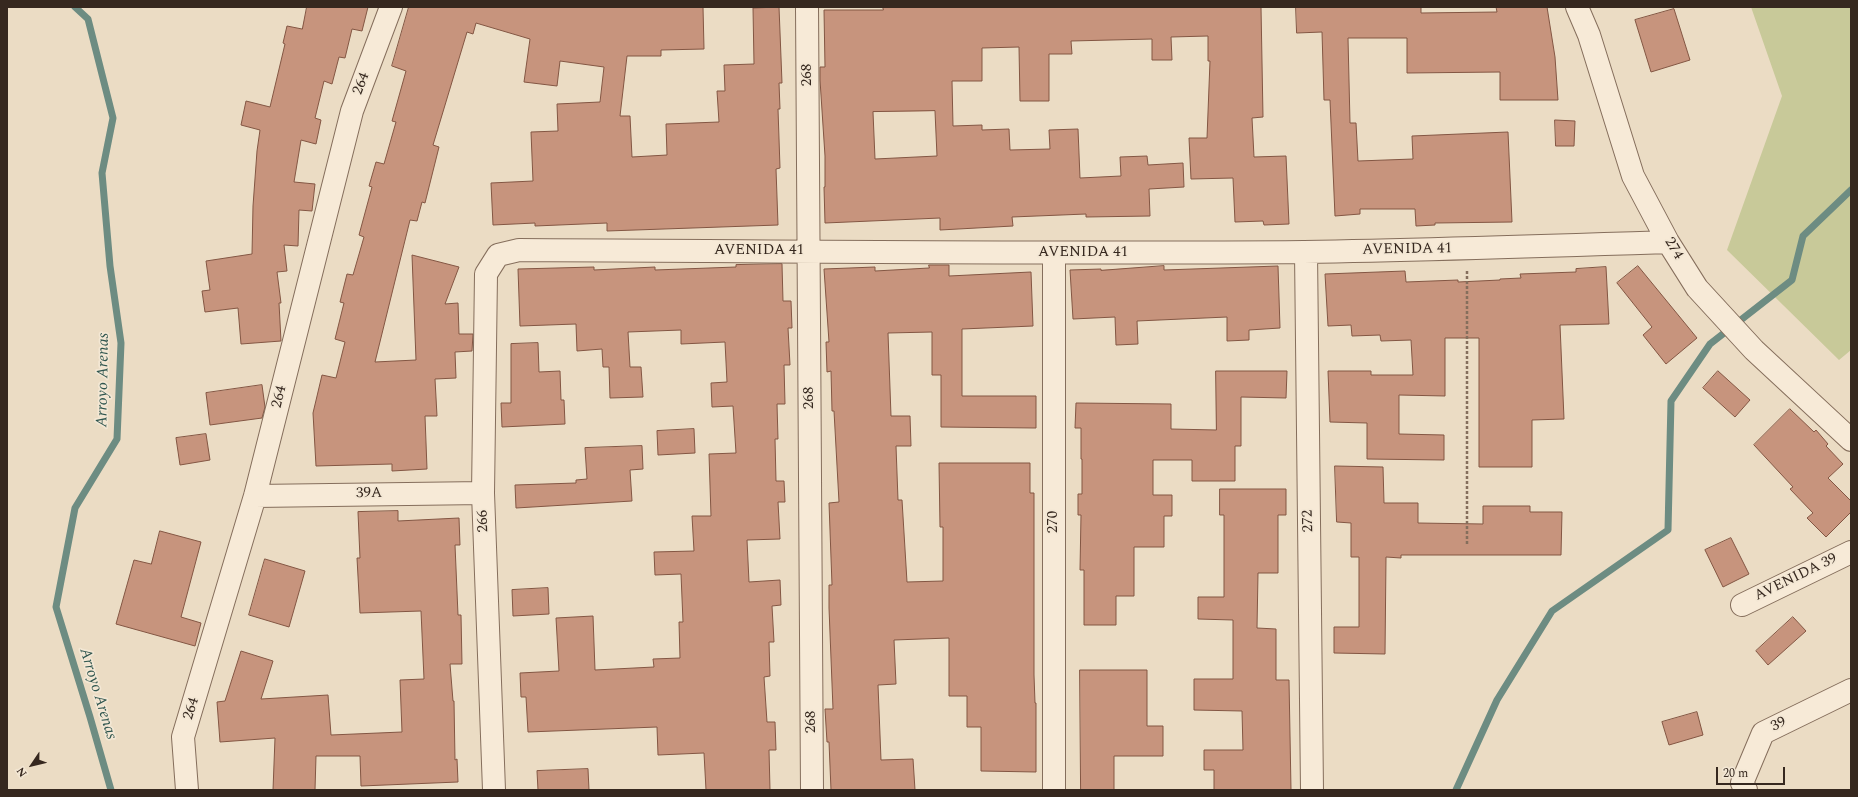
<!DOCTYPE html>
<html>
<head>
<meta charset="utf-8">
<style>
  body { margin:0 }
  #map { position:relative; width:1858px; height:797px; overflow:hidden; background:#ebdcc4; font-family:Spectral,serif }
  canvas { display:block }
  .frame { position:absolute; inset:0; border:8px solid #36281f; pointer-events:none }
  .north { position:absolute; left:12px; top:745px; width:40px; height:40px; -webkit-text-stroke:3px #f3e7d4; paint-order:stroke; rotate:235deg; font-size:11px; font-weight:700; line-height:16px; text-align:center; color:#36281f }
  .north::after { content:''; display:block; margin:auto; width:14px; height:18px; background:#36281f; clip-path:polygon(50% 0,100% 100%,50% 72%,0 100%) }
  .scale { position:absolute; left:1716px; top:767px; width:69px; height:18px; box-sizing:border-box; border:2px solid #36281f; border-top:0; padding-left:5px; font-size:12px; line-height:14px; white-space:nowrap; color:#36281f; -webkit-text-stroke:3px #f3e7d4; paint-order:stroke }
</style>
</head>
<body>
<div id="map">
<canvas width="1858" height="797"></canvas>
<div class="frame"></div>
<div class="north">N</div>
<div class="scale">20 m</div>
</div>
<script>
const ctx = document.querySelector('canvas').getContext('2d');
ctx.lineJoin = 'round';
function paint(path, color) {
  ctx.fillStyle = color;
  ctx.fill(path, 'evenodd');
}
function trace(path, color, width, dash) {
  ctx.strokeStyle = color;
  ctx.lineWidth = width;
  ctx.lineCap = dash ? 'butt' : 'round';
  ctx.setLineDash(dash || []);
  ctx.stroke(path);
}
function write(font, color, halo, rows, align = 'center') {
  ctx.font = font + ' Spectral,serif';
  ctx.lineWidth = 3.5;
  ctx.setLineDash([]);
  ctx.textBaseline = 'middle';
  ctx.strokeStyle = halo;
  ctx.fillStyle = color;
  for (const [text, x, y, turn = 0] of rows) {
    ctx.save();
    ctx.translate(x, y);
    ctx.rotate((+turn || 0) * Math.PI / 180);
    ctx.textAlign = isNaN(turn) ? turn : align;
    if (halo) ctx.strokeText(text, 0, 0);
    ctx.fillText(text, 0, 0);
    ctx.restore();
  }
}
const green = new Path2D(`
  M 1751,7 L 1851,7 L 1851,350 L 1839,360 L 1727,250 L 1782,96 Z`);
const stream = new Path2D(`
  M 75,7 L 88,19 L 113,118 L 102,173 L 110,266 L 121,343 L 117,439 L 75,508 L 56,607 L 90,717 L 111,790
  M 1456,790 L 1497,700 L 1552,611 L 1668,530 L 1671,401 L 1710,344 L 1792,280 L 1803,236 L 1851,190`);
const building = new Path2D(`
  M 307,7 L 368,7 L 362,31 L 352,29 L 345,58 L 339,57 L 332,84 L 324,81 L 315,118 L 321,120 L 316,144 L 301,140 L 294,182 L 315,184 L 312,211 L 299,210 L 298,246 L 284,245 L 287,271 L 277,272 L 281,303 L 279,303 L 281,341 L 241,344 L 238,308 L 205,312 L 202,291 L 210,290 L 206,261 L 252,254 L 253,206 L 257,151 L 260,130 L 241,125 L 246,101 L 270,107 L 285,44 L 283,43 L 287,26 L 302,29 Z
  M 409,7 L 703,7 L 704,49 L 661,50 L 661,56 L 627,56 L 620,116 L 630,116 L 632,157 L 667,155 L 666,124 L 719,122 L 717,91 L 725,91 L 724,65 L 754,64 L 753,8 L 779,7 L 782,83 L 779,83 L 780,109 L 778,109 L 780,168 L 776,169 L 778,225 L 607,231 L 607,223 L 535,226 L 535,223 L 493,225 L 491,183 L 533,181 L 531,132 L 558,131 L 557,104 L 600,102 L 604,67 L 560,61 L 557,86 L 524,82 L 530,39 L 476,23 L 473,34 L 467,32 L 433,145 L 439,147 L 425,203 L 422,202 L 417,221 L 410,220 L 375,362 L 416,360 L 412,255 L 459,267 L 445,304 L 458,303 L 459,334 L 473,334 L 472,351 L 455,352 L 456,378 L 435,379 L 437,416 L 425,416 L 427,469 L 392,471 L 392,464 L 316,466 L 313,413 L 322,375 L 336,378 L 345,342 L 335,339 L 344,303 L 340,302 L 347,274 L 353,275 L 364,237 L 359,235 L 372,187 L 369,186 L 376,162 L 384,164 L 396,122 L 392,121 L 406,71 L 392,66 Z
  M 883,7 L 1261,7 L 1263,117 L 1252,118 L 1254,157 L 1286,156 L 1289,224 L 1264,225 L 1263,221 L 1235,222 L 1233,178 L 1191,179 L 1189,138 L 1207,138 L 1210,61 L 1208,61 L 1208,36 L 1171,37 L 1172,60 L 1152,60 L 1152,39 L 1071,41 L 1072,54 L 1049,54 L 1049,101 L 1020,101 L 1019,47 L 982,48 L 982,81 L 952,81 L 953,126 L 982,125 L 982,130 L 1009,129 L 1010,150 L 1050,149 L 1049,130 L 1078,129 L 1080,178 L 1121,176 L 1120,157 L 1147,156 L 1148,165 L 1183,163 L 1184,187 L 1149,189 L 1150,216 L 1086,217 L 1086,214 L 1012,217 L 1013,226 L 940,230 L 940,218 L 825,223 L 824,187 L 825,187 L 825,156 L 820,80 L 820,67 L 825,67 L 824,10 L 883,10 ZM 935,111 L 937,156 L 875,159 L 873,112 Z
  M 1296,7 L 1421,7 L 1421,13 L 1497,12 L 1496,7 L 1547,7 L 1555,57 L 1558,100 L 1500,100 L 1500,72 L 1407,73 L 1407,38 L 1348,38 L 1350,123 L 1356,123 L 1358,161 L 1413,159 L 1412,136 L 1508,132 L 1512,222 L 1435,223 L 1435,225 L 1416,226 L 1415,209 L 1360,209 L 1360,214 L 1335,216 L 1330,100 L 1324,100 L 1322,32 L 1297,33 Z
  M 1674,9 L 1690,60 L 1651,72 L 1635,20 Z
  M 1555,120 L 1575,121 L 1574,146 L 1556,146 Z
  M 782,264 L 783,301 L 791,301 L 792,328 L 788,328 L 790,365 L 784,365 L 785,404 L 777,404 L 778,439 L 775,439 L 776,481 L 784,481 L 785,502 L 778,502 L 780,539 L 747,540 L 749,582 L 780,580 L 781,605 L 772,606 L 774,642 L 769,642 L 770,676 L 764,677 L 767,722 L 775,722 L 776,750 L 769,750 L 770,790 L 706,790 L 704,753 L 658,755 L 657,727 L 528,732 L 526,697 L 521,697 L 520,673 L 559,671 L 556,618 L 593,616 L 595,670 L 654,667 L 653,659 L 680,658 L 679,622 L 683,622 L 681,574 L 655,575 L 654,552 L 694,551 L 692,516 L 711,516 L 709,454 L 736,453 L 733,406 L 712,407 L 711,383 L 727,382 L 725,342 L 681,344 L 681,330 L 628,332 L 630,367 L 641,367 L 643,397 L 610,398 L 609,367 L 603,367 L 602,349 L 577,351 L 576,324 L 520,326 L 518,269 L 594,267 L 594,270 L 655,267 L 655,270 L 736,267 L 736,265 Z
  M 929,265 L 949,265 L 949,276 L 1031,272 L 1033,326 L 962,329 L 962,396 L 1036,396 L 1036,428 L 941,427 L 941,375 L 932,375 L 932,332 L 888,333 L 891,416 L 910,416 L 911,446 L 896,446 L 898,500 L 902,500 L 907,582 L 943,581 L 943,527 L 940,527 L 939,463 L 1030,463 L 1030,493 L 1034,493 L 1034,675 L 1035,703 L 1036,703 L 1036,772 L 981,771 L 981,727 L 967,727 L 967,696 L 949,696 L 949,638 L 894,640 L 896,684 L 878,685 L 881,760 L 913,759 L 915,790 L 831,790 L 829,742 L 827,742 L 825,709 L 833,709 L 829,608 L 829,585 L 832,585 L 829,503 L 839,502 L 834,411 L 832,411 L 831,371 L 827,372 L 826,342 L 829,342 L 824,269 L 875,267 L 875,271 L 929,268 Z
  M 1164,266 L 1164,270 L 1278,266 L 1280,328 L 1249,330 L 1249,340 L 1227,341 L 1227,317 L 1137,321 L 1138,344 L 1116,345 L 1115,317 L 1073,319 L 1070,270 L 1101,269 L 1101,270 Z
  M 1638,266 L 1697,338 L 1666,364 L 1643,335 L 1652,327 L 1617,283 Z
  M 1606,267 L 1609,324 L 1560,325 L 1564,419 L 1532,420 L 1532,467 L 1479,467 L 1479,338 L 1445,338 L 1445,396 L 1399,395 L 1399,434 L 1444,435 L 1444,460 L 1367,459 L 1367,423 L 1330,422 L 1328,371 L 1371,371 L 1371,375 L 1413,375 L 1411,340 L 1381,341 L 1380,335 L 1352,336 L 1351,325 L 1328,326 L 1325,274 L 1405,271 L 1406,282 L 1458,280 L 1458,282 L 1500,280 L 1500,279 L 1521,278 L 1520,274 L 1576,272 L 1576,269 Z
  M 538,343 L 539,372 L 560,371 L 561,400 L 564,400 L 565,424 L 502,427 L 501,403 L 511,403 L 511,344 Z
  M 1216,371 L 1287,371 L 1286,398 L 1241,397 L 1241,446 L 1235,446 L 1235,481 L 1192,481 L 1192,460 L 1153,460 L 1153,495 L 1172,495 L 1172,516 L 1164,516 L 1164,547 L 1134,547 L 1134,596 L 1116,596 L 1116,625 L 1084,625 L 1084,570 L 1080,570 L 1081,515 L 1078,515 L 1078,494 L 1082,494 L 1082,459 L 1081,459 L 1081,428 L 1075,428 L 1076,403 L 1171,404 L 1171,429 L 1216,430 Z
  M 1718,371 L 1750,400 L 1735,417 L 1703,388 Z
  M 262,385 L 265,407 L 262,418 L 210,425 L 206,393 Z
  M 1790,409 L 1814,432 L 1816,430 L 1828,444 L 1826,446 L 1843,464 L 1828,478 L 1851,501 L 1851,512 L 1826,537 L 1807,518 L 1813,513 L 1790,489 L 1793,487 L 1754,445 Z
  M 694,429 L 695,453 L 658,455 L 657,431 Z
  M 206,434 L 210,460 L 180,465 L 176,438 Z
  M 642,446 L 643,469 L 630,470 L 632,501 L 516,508 L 515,485 L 576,483 L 576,480 L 587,479 L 585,448 Z
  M 1335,466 L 1383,467 L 1384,503 L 1418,503 L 1418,523 L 1483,524 L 1483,506 L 1530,506 L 1530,512 L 1562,512 L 1561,555 L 1401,555 L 1401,558 L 1386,557 L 1385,654 L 1334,653 L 1334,627 L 1359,627 L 1359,557 L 1351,557 L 1351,523 L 1337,522 Z
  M 1220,489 L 1286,489 L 1286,515 L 1278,515 L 1278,573 L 1258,573 L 1257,628 L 1276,629 L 1276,680 L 1289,680 L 1291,790 L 1214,790 L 1214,770 L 1204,770 L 1204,750 L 1243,750 L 1242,711 L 1194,710 L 1194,679 L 1233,679 L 1233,620 L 1198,619 L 1198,597 L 1224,597 L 1224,515 L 1220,515 Z
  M 398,511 L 398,521 L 459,518 L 460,545 L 455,545 L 458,615 L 461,615 L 462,664 L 450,664 L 453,701 L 454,701 L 455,760 L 457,759 L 458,782 L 361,786 L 360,756 L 316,756 L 315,790 L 273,790 L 275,738 L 220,742 L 217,702 L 225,701 L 241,651 L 273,661 L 261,699 L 328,695 L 331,735 L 402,732 L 400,680 L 424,679 L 421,611 L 360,613 L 357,558 L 360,558 L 358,512 Z
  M 160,531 L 201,542 L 181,617 L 201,623 L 195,646 L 116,624 L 134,560 L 151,564 Z
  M 1731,538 L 1749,574 L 1723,587 L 1705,550 Z
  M 265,559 L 305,571 L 289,627 L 249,615 Z
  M 548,588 L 549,614 L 513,616 L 512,590 Z
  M 1793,617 L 1806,631 L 1768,665 L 1756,651 Z
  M 1080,670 L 1147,670 L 1147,726 L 1163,726 L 1163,756 L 1114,756 L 1114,790 L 1081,790 Z
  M 1697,712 L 1703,735 L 1669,745 L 1662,722 Z
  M 588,769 L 589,790 L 538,790 L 537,771 Z`);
const path = new Path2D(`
  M 1467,271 L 1467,546`);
const minor = new Path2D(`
  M 807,7 L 812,790
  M 1577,7 L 1589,35 L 1633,176 L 1668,242 L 1697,288 L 1754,350 L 1851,440
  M 1306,252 L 1312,790
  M 1054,253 L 1054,790
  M 255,496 L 483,493
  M 1742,605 L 1851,552
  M 187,790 L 183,737 L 255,496 L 352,111 L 391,7
  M 494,790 L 483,493 L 486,274 L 498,255 L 519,250 C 780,251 1042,254 1304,252 C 1425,250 1546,246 1668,242
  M 1746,790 L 1742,783 L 1763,733 L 1851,690`);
const streetNames = [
  ["268",808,75,-90],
  ["264",362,84,-69],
  ["274",1673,249,59],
  ["AVENIDA 41",1407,250,-1],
  ["AVENIDA 41",759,251],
  ["AVENIDA 41",1083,253],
  ["264",280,397,-76],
  ["268",810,398,-90],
  ["39A",369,494,-1],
  ["266",484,521,-92],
  ["272",1309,521,-91],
  ["270",1054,522,-90],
  ["AVENIDA 39",1796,578,-26],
  ["264",192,709,-73],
  ["268",812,722,-90],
  ["39",1779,725,-26]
];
const waterNames = [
  ["Arroyo Arenas",104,380,-89],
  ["Arroyo Arenas",97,694,73]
];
paint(green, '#c8c999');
trace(stream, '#6d8c82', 7);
paint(building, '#c7947d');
trace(building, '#835643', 1);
trace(minor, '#856e5c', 24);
trace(path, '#856e5c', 2.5, [3, 2]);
trace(minor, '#f7ead7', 22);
write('15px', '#36281f', '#f3e7d4', streetNames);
write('italic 16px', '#2f554e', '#f3e7d4', waterNames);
</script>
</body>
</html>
